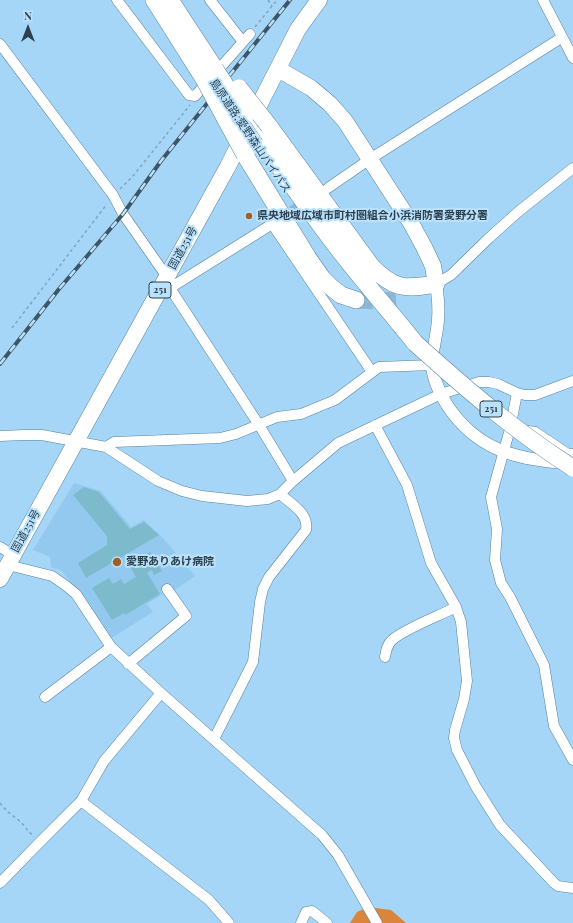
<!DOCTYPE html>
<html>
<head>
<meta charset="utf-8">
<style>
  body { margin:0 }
  #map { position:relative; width:573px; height:923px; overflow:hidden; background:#a5d6f7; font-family:"Playfair Display",serif }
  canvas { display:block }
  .north { position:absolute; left:8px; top:8px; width:40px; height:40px; -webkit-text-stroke:3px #bbe2fc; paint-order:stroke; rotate:0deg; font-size:11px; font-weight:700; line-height:16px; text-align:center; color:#2b3f4c }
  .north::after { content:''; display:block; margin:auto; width:14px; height:18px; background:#2b3f4c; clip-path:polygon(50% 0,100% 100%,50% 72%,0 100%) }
</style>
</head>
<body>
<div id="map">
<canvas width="573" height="923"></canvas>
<div class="north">N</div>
</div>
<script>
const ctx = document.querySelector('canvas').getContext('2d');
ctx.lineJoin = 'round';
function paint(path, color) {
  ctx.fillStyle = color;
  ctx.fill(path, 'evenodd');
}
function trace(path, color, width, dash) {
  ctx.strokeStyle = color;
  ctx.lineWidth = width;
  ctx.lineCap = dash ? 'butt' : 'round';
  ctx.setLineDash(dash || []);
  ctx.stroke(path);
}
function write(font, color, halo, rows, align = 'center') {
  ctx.font = font + ' "Playfair Display","Noto Sans JP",serif';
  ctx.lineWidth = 4;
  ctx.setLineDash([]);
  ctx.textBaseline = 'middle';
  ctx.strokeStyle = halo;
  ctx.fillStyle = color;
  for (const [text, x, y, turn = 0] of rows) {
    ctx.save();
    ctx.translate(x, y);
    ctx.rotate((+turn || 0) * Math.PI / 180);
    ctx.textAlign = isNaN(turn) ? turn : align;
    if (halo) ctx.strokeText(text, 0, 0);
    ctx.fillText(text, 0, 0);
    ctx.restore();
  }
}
const built = new Path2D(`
  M 74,483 L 101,491 L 131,527 L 144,520 L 162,537 L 195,576 L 172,592 L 170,589 L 147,604 L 153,612 L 110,639 L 62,571 L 51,567 L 50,557 L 33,550 Z`);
const forest = new Path2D(`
  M 368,907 L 391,910 L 406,923 L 350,923 L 357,912 Z`);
const building = new Path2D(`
  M 84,487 L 99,492 L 130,529 L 144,522 L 159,535 L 86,578 L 78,563 L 107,545 L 107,536 L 73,495 Z
  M 150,552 L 162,571 L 154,575 L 152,570 L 147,573 L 160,594 L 125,615 L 124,613 L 112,620 L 92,588 L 109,578 L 113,584 L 121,579 L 124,584 L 136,577 L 129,565 Z`);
const minorTunnel = new Path2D(`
  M 279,219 L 308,201`);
const motorwayTunnel = new Path2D(`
  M 356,300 L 376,301 L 396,300`);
const path = new Path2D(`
  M 268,0 L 272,6
  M 255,27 L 277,0
  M 120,189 L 133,176 L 190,105
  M 12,328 L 107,204
  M 0,803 C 6,811 13,816 21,822 C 25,827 29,832 34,837`);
const minor = new Path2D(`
  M 117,0 L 189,95 L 195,96 L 250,34
  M 210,0 L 243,42
  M 543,0 L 573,58
  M 0,44 L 113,195 L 123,214 L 167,277
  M 328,188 L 370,159 L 561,38
  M 272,224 L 372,372
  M 164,284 L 170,288 L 259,425 L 293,481
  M 436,284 L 451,275 L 489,238 L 518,212 L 573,168
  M 170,288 L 277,221
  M 517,393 L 510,429 L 491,497 L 497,529 L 495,560 L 501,583 L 510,597 L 544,665 L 554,726 L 573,760
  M 375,425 L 407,485 L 431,563 L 456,607 L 461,622 L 467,681 L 464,699 L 455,730 L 454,738 L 457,750 L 476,787 L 500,825 L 554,883 L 558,886 L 573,888
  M 522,430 L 535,432 L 568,454 L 573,454
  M 0,436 L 24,435 L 42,435 L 106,447 L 158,481 L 182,491 L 202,496 L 247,501 L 268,499 L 280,494 L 293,481 L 338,443 L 441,394 L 479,382 L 489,382 L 498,384 L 517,393 L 525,395 L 535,395 L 573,381
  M 106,447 L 114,442 L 220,438 L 236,434 L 277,417 L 301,414 L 335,400 L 379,367 L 432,365
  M 0,547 L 13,555
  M 8,565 L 52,576 L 65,585 L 76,594 L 111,647 L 161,693 L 322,835 L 338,855 L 377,923
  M 385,657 C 386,650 387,645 392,640 C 406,628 439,616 456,607
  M 128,664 L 186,616 L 167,589
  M 45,697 L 111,647
  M 214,739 L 253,662 L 260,602 L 263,589 L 269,577 L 306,530 C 309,513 291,504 280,494
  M 81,801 L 209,900 L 229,923
  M 0,883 L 39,843 L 81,801 L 104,761 L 161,693
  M 301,923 L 306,912 L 312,911 L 327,923`);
const tertiary = new Path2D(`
  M 436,284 C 438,296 439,308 438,320 C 437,335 432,350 432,365 C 433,380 440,393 447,405 C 476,449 514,459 564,463`);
const trunk = new Path2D(`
  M 278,69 L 311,88 L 330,104 L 345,121 L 411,223 L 424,247 L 433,266 L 436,284
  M 0,579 L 227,168 L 298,29 L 319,0`);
const motorway = new Path2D(`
  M 154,0 L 204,79
  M 170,0 L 215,69
  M 269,126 L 372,267 C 395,290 405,289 436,284
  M 258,135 C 287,178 315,220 347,260 C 369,288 393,315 415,343
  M 245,155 L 308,258 L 322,278 L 331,287 L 341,295 L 356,300`);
const rail = new Path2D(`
  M 0,364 L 59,289 L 123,214 L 161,161 L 290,0`);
const motorwayBridge = new Path2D(`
  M 215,69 L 245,116
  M 204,79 L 245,155
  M 239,88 L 269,126
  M 231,109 L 255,145
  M 415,343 C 465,388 516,432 573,468`);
const markers = [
  [249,216,4,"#9f5f28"],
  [117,562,5,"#9f5f28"]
];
const shields = [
  [160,290,22],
  [491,409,22]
];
const shieldNames = [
  ["251",160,290],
  ["251",491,409]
];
const streetNames = [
  ["島原道路;愛野森山バイパス",250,136,56],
  ["国道251号",183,248,-61],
  ["国道251号",26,531,-61]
];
const poiNames = [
  ["県央地域広域市町村圏組合小浜消防署愛野分署",257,216],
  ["愛野ありあけ病院",126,562]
];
paint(built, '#93c9ee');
paint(forest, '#da8539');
paint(building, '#7cbacc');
trace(minorTunnel, '#8db8d5', 10, [10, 5]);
trace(motorwayTunnel, '#8db8d5', 17, [17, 8]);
trace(minor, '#5582a1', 11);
trace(tertiary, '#5582a1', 13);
trace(trunk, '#5582a1', 17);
trace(motorway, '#5582a1', 18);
trace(path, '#7da5bf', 1.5, [3, 3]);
trace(minor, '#fff', 10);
trace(tertiary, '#fff', 12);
trace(trunk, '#fff', 16);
trace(motorway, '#fff', 17);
trace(rail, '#3d5565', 4);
trace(rail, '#bbe2fc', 2.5, [8]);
trace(motorwayBridge, '#5582a1', 18, []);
trace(motorwayBridge, '#fff', 17);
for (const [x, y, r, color] of markers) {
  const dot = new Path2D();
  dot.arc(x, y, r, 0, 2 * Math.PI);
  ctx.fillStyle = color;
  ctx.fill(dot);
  trace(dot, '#bbe2fc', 1.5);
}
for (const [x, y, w] of shields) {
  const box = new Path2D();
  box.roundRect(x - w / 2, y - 8, w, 16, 3);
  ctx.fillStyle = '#bbe2fc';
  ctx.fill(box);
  trace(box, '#2b3f4c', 1);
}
write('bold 10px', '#2b3f4c', null, shieldNames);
write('11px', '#2b3f4c', '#bbe2fc', streetNames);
write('bold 11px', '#2b3f4c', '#bbe2fc', poiNames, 'left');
</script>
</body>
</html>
